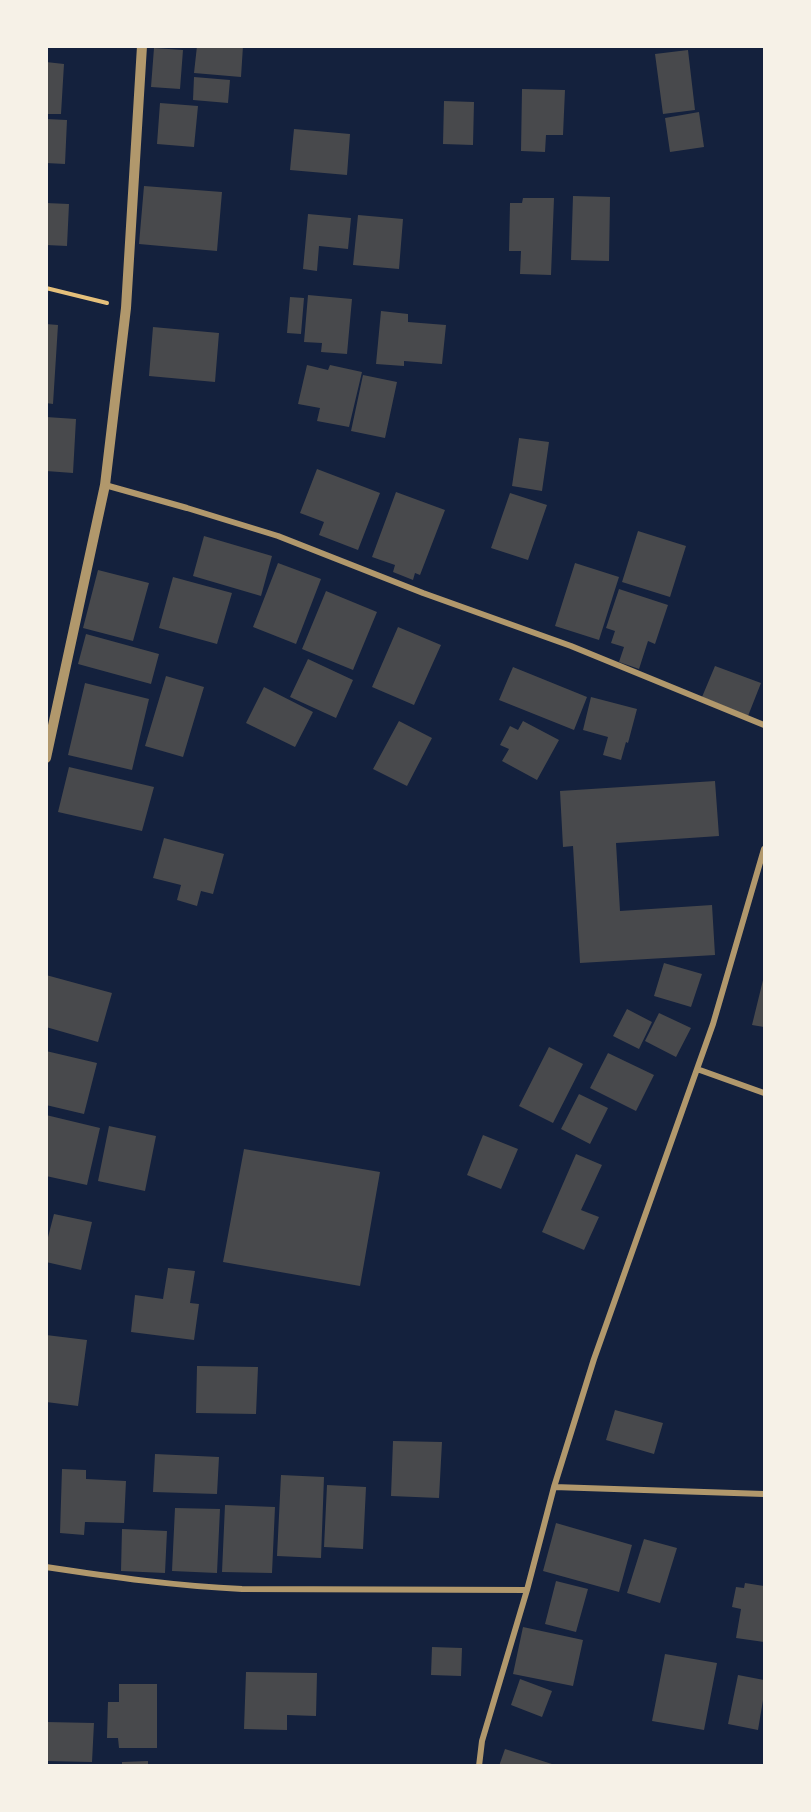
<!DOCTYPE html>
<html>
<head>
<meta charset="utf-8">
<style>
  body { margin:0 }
  #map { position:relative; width:811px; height:1812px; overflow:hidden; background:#14213d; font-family:"Sofia Sans Condensed",sans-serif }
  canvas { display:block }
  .frame { position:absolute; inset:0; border:48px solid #f6f1e7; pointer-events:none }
</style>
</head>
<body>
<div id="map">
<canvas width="811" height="1812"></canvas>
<div class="frame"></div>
</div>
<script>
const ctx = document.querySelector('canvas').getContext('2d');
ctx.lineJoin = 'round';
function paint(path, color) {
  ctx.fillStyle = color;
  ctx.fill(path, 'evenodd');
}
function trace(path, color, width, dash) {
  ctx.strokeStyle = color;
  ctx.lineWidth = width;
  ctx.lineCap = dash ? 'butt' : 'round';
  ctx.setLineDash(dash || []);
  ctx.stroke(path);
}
const building = new Path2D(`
  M 197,46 L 243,46 L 241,77 L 194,73 Z
  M 154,48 L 183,50 L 180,89 L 151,87 Z
  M 688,50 L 695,110 L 663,114 L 655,54 Z
  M 46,62 L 64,64 L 61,114 L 46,114 Z
  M 194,77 L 230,80 L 228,103 L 193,100 Z
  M 522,89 L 565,90 L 563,135 L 546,135 L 545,152 L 521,151 Z
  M 444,101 L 474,102 L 473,145 L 443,144 Z
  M 160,103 L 198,106 L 194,147 L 157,144 Z
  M 699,112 L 704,147 L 670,152 L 665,118 Z
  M 46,119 L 67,120 L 65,164 L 46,163 Z
  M 294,129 L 350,134 L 347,175 L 290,170 Z
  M 144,186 L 222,192 L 217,251 L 139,244 Z
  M 573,196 L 610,197 L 609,261 L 571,260 Z
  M 523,198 L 554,198 L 551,275 L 520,274 L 521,251 L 509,251 L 510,203 L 522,203 Z
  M 46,203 L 69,204 L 67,246 L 46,245 Z
  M 308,214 L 351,218 L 348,249 L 319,246 L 317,271 L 303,269 Z
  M 358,215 L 403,219 L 399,269 L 353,265 Z
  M 308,295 L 352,299 L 347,354 L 321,352 L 322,343 L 304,342 Z
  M 290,297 L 304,298 L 301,334 L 287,333 Z
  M 381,311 L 408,314 L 408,322 L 446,325 L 442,364 L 404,361 L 404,366 L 376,364 Z
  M 46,324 L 58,325 L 53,404 L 46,403 Z
  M 153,327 L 219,333 L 215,382 L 149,376 Z
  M 307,365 L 328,370 L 330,365 L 362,372 L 349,427 L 317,421 L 320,408 L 298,404 Z
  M 363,375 L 397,382 L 385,438 L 351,431 Z
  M 46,417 L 76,419 L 73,473 L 46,471 Z
  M 519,438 L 549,442 L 542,491 L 512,486 Z
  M 317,469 L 380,493 L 358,550 L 319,535 L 324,522 L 300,513 Z
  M 396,492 L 445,510 L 420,575 L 415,573 L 413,580 L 393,572 L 395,565 L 372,557 Z
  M 510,493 L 547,505 L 528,560 L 491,548 Z
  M 638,531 L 686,546 L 670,597 L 622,582 Z
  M 204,536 L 272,556 L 261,596 L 193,576 Z
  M 278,563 L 321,579 L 296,644 L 253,627 Z
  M 575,563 L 619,577 L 599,640 L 555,626 Z
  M 98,570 L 149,583 L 133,641 L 83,628 Z
  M 173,577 L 232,593 L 217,644 L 159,628 Z
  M 619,589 L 668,605 L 655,644 L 648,641 L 639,669 L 619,662 L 624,647 L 611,643 L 615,631 L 606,628 Z
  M 326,591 L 377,612 L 353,670 L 302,649 Z
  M 398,627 L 441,645 L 414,705 L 372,687 Z
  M 86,634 L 159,654 L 151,684 L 78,664 Z
  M 308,659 L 353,680 L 336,718 L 290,697 Z
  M 715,666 L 761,683 L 748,716 L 702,697 Z
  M 513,667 L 587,697 L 574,730 L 499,700 Z
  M 166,676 L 204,687 L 183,757 L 145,746 Z
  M 85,683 L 149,699 L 132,770 L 68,755 Z
  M 264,687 L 313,712 L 295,747 L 246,723 Z
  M 591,697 L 637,709 L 628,743 L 626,742 L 621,760 L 603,755 L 608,737 L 583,730 Z
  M 399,721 L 432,738 L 407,786 L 373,769 Z
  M 523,721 L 559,740 L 537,780 L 502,761 L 509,749 L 500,745 L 510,726 L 518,730 Z
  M 69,767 L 154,787 L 142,831 L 58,812 Z
  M 715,781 L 719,836 L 616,843 L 620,911 L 712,905 L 715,955 L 580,963 L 573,846 L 563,847 L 560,791 Z
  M 164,838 L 224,854 L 213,894 L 201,891 L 197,906 L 177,900 L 181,885 L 153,878 Z
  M 664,963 L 702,974 L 691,1007 L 654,996 Z
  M 46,975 L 112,993 L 98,1042 L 46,1027 Z
  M 764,976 L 764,1027 L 752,1025 Z
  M 627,1009 L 652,1022 L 639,1049 L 613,1036 Z
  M 659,1013 L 691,1028 L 676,1057 L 645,1041 Z
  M 549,1047 L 583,1064 L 553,1123 L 519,1106 Z
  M 46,1051 L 97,1063 L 84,1114 L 46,1105 Z
  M 608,1053 L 654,1075 L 636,1111 L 590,1088 Z
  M 579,1094 L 608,1108 L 590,1144 L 561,1129 Z
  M 46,1115 L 100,1128 L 87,1185 L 46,1176 Z
  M 109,1126 L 156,1136 L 145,1191 L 98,1181 Z
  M 483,1135 L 518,1149 L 501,1189 L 467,1175 Z
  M 244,1149 L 380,1172 L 360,1286 L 223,1262 Z
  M 576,1154 L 602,1165 L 581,1210 L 599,1217 L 584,1250 L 542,1232 Z
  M 54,1214 L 92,1222 L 81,1270 L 46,1262 L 46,1245 Z
  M 168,1268 L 195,1271 L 190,1303 L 199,1304 L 194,1340 L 131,1332 L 135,1295 L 163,1299 Z
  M 46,1335 L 87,1340 L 78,1406 L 46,1402 Z
  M 197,1366 L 258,1367 L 256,1414 L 196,1413 Z
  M 615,1410 L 663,1423 L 654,1454 L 606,1440 Z
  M 393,1441 L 442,1442 L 439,1498 L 391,1496 Z
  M 155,1454 L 219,1457 L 217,1494 L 153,1492 Z
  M 62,1469 L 86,1470 L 86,1479 L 126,1481 L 124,1523 L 85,1522 L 84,1535 L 60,1533 Z
  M 281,1475 L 324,1477 L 321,1558 L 277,1556 Z
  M 327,1485 L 366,1487 L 363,1549 L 324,1547 Z
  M 225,1505 L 275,1507 L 272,1573 L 222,1572 Z
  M 175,1508 L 220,1509 L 217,1573 L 172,1571 Z
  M 556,1523 L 632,1545 L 619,1592 L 543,1571 Z
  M 122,1529 L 167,1531 L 165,1573 L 121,1571 Z
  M 644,1539 L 677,1548 L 660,1603 L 627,1593 Z
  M 556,1581 L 588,1589 L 576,1632 L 545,1624 Z
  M 745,1583 L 764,1586 L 764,1642 L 736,1638 L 741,1609 L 732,1607 L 736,1587 L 744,1588 Z
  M 523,1627 L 583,1640 L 573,1686 L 513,1674 Z
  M 432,1647 L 462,1648 L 461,1676 L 431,1675 Z
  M 665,1654 L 717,1663 L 704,1730 L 652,1721 Z
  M 246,1672 L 317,1673 L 316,1716 L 287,1715 L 287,1730 L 244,1729 Z
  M 738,1675 L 764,1680 L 764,1694 L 758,1730 L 728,1724 Z
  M 520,1679 L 552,1691 L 542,1717 L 511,1705 Z
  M 119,1684 L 157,1684 L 157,1748 L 119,1748 L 118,1738 L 107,1738 L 108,1702 L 119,1702 Z
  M 46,1722 L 94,1723 L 92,1762 L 46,1761 Z
  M 505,1749 L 555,1765 L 555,1766 L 499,1766 Z
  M 148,1761 L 148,1766 L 122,1766 L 122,1762 Z`);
const path = new Path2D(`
  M 46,288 L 107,303`);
const minor = new Path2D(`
  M 105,485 L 187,508 L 278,536 L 423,593 L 571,646 L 764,725
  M 697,1069 L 764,1093
  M 554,1487 L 764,1494
  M 46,1567 C 112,1577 176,1586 242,1589 L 527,1590
  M 479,1766 L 482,1741 L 527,1590 L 554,1487 L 594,1359 L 713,1024 L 764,849`);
const tertiary = new Path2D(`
  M 46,758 L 105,485 L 126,308 L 142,46`);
paint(building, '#48494c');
trace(path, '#e5c07b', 4);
trace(minor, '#b1986c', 6);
trace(tertiary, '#b1986c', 10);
</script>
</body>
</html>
